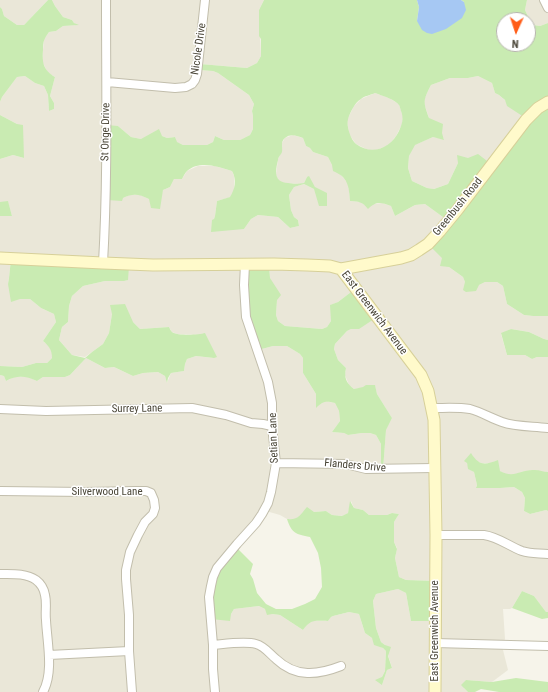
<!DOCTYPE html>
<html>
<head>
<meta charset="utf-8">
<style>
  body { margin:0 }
  #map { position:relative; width:548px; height:692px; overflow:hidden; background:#f6f4ea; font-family:"Roboto Condensed",sans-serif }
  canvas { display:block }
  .north { position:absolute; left:496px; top:12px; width:40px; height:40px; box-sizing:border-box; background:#fff; border:1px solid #b7b5af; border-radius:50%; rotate:183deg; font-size:11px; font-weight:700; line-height:16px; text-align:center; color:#4a4638 }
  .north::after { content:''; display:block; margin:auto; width:14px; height:18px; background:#ff5d18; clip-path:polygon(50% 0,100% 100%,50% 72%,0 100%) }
</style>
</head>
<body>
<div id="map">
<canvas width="548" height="692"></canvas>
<div class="north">N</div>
</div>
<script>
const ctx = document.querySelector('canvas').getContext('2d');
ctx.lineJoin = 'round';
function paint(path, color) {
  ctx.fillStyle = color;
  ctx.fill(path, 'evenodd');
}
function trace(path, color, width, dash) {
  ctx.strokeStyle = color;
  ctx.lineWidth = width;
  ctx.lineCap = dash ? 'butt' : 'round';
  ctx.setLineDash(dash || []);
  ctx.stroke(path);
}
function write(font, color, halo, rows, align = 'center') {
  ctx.font = font + ' "Roboto Condensed",sans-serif';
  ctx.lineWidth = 3;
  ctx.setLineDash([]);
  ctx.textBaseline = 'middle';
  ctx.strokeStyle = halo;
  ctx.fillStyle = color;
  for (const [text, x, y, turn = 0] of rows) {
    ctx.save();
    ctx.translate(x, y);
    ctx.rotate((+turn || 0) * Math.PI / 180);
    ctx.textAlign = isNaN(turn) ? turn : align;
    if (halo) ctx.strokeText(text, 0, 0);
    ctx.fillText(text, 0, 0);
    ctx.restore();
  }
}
const residential = new Path2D(`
  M 0,0 L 48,0 L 24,25 L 17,25 L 4,16 L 2,9 L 0,7 Z
  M 52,0 L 264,0 L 259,10 L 261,56 L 257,63 L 247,68 L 200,64 L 199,70 L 213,71 L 218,73 L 249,95 L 254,104 L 252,111 L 253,116 L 253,129 L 250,135 L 240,140 L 224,140 L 215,136 L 213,142 L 207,145 L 183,145 L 176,142 L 175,137 L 167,138 L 162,136 L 141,139 L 131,137 L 118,126 L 123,198 L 129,195 L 141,195 L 149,199 L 162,193 L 163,190 L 170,187 L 174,179 L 182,179 L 187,171 L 198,166 L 215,166 L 232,171 L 234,176 L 234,191 L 231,197 L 217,201 L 215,216 L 214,219 L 244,229 L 251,219 L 258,215 L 278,217 L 290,228 L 299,226 L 298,220 L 294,217 L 291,210 L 289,195 L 294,187 L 304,184 L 314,189 L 315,187 L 307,177 L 304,183 L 299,184 L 282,183 L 278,180 L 276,175 L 278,159 L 281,153 L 282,143 L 285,138 L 293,135 L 303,138 L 306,146 L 310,148 L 313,152 L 328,157 L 332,165 L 348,183 L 349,190 L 350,201 L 361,202 L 365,205 L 382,203 L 391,206 L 395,216 L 415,205 L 425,204 L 447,220 L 442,258 L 449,267 L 463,277 L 465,282 L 479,285 L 485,282 L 497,282 L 503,286 L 507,304 L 524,315 L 533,316 L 548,316 L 548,340 L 544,339 L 529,332 L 511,329 L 501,334 L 507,355 L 525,355 L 532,359 L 537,357 L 548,357 L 548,472 L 542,472 L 535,470 L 521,472 L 516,475 L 507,475 L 500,471 L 491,463 L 481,463 L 476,461 L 467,463 L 469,469 L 474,472 L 477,485 L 476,487 L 500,488 L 514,487 L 522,492 L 525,498 L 524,511 L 530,514 L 546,510 L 548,511 L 548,612 L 546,612 L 534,596 L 522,591 L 512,608 L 510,609 L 503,609 L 505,639 L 502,646 L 508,670 L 492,682 L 466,680 L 464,688 L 468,692 L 0,692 L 0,375 L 4,376 L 6,381 L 14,377 L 29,377 L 37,381 L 43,377 L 65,377 L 70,375 L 86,358 L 105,368 L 114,367 L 133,376 L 143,373 L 158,372 L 165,376 L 167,383 L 171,373 L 184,371 L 185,364 L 187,359 L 196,356 L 213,358 L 200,335 L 177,334 L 172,332 L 169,327 L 140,329 L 133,322 L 112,314 L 109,333 L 103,344 L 85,357 L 72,355 L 59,340 L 62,327 L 68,322 L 69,306 L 72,296 L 83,286 L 105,281 L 124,281 L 127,280 L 11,259 L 9,278 L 8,284 L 20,299 L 30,299 L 41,308 L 54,314 L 56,322 L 43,341 L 49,346 L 52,352 L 52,358 L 47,363 L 36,363 L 22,367 L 0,366 L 0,216 L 12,216 L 8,202 L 0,202 L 0,159 L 13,155 L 24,158 L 17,124 L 0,115 L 0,102 L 2,97 L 17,77 L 25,76 L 35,83 L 44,86 L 48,95 L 49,111 L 54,109 L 54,103 L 50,96 L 55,77 L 48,73 L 42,61 L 44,39 L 49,32 L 56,31 L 63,26 L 77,25 L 74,23 L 72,20 L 63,17 L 55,6 ZM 269,265 L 270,278 L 277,300 L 276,315 L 278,321 L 285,326 L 322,329 L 327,327 L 331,321 L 331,305 L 338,302 L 355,289 L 359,329 L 351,329 L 347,331 L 335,344 L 334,349 L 338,360 L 346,368 L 345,375 L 349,385 L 354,389 L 375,386 L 377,394 L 392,418 L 386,429 L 383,470 L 381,469 L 381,444 L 376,435 L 370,433 L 362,433 L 348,435 L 344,433 L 332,432 L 340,421 L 339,411 L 335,403 L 325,401 L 316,407 L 316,394 L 303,373 L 303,358 L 300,354 L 287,346 L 273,346 L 258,350 ZM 351,501 L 354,508 L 363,510 L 369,515 L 387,515 L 392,513 L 399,514 L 394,522 L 394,542 L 397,548 L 395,558 L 399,577 L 406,580 L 436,581 L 411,621 L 406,593 L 398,589 L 376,594 L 373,601 L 376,628 L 381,642 L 385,645 L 392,668 L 387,670 L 382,685 L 382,677 L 385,671 L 386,651 L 383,648 L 378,645 L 372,638 L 365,633 L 359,614 L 349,612 L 333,616 L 331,617 L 328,621 L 313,621 L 308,623 L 303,630 L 280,615 L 272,614 L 265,609 L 259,606 L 234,609 L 231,614 L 225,558 L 266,511 L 280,515 L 287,519 L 293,520 L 314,512 L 326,511 L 332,515 L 343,516 L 348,513 Z
  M 527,0 L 548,0 L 548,23 L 540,26 L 533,25 L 530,21 L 525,10 Z
  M 478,76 L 492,83 L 495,93 L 499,95 L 527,119 L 494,163 L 458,163 L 448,184 L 434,189 L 427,188 L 412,181 L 408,168 L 409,156 L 414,145 L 433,137 L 444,139 L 429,118 L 424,103 L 425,97 L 431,85 L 450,78 L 468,78 Z
  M 375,93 L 389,98 L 399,104 L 403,117 L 402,124 L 396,136 L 389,145 L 374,151 L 368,150 L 356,144 L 349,134 L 347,120 L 354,106 L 361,99 Z`);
const green = new Path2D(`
  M 48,0 L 52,0 L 55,6 L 63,17 L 72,20 L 74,23 L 79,25 L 63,26 L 56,31 L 49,32 C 44,39 43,41 43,50 C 42,62 43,70 55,77 L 50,96 L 54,103 L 54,109 L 49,111 L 48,95 L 44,86 L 35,83 L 25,76 L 17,77 L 2,97 L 0,102 L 0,7 L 2,9 L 4,16 L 17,25 L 24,25 Z
  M 264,0 L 417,0 L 419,7 L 417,21 L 464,2 L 461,0 L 527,0 L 525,10 L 530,21 L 533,25 L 540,26 L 548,23 L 548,316 L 533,316 L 524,315 L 507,304 L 503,286 L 497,282 L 485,282 L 479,285 L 476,291 L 466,292 L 463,290 L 465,282 L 463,277 L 449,267 L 440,266 L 442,258 L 429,245 L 447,220 L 425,204 L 415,205 L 395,216 L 391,206 C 380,202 376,201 368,209 C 362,201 359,202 350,201 C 349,186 348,177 333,171 L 332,165 L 328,157 L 313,152 L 310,148 L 306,146 L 303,138 C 297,136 291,133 285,138 C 280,142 283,147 282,152 C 281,155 278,157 278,160 C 275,172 274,182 288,183 C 294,184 298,184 304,183 L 307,177 L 309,176 L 315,187 L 327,193 L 327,206 L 319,206 L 314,189 L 304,184 L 294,187 L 289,195 L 291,210 L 294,217 L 298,220 L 299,226 L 290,228 L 278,217 L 258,215 L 251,219 L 244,229 L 211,232 L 212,220 L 214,219 L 215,216 L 217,201 L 230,197 C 235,189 237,180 232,171 C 218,167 200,160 187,171 C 185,173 183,177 182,179 L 174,179 L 170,187 L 163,190 L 160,209 L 151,208 L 149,199 C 139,194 133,193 123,198 L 122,201 L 107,200 L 107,125 L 118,126 L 131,137 L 141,139 L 159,129 L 162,136 L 167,138 L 175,137 L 177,142 L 183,145 L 207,145 L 213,142 L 215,136 L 224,140 L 240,140 L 250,135 L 253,129 L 253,116 L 252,111 L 254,104 L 249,95 L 218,73 L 213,71 L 199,70 L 200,64 L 247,68 L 257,63 L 261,56 L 261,39 L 259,36 L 259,10 ZM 504,20 L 528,20 L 528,44 L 504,44 ZM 478,76 L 492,83 L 495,93 L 499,95 L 505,100 L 507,106 L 527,119 L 491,164 L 478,154 L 468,158 L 457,155 L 458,163 L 448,184 L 434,189 L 427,188 L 412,181 L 408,168 L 409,156 L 415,145 L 433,137 L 444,140 L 442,133 L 443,124 L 429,118 C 423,101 423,101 431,85 L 450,78 L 468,78 ZM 375,93 C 383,96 391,98 397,103 C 400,105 400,108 401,111 C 404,119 402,124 399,131 C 391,148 372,156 356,144 C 351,140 346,126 348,119 C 350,113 355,102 361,99 C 364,96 371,95 375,93 Z
  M 0,115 L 17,124 L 23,125 L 24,158 L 13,155 L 0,159 Z
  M 8,201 L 12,216 L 0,216 L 0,202 Z
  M 11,259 L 129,266 L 128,280 L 124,281 L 105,281 L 83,286 L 72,296 L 69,306 L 68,322 L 62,327 L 59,340 L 72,355 L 85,358 L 92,352 L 103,344 L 109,333 L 112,314 L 110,305 L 125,304 L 133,322 L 140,329 L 169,327 C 170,329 171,331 172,332 C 177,336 199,335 205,333 L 217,357 L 214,358 L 196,356 L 187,359 L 185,364 L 184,371 L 171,373 L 168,378 L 167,383 L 165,376 L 158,372 L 143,373 L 133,376 L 114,367 L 105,368 L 86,358 L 70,375 L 65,377 L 43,377 L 37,381 C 26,376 17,375 6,381 L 4,376 L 0,375 L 0,366 L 22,367 L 36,363 L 47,363 L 52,358 C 52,350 49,346 43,341 L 56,322 L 54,314 L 41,308 L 30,299 L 20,299 L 11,302 L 8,284 L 9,278 Z
  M 269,265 L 270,278 L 281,295 L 277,300 L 276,315 L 278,321 L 285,326 L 322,329 L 327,327 L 331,321 L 330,305 L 338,302 L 355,289 L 377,317 L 359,329 L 351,329 L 347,331 L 335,344 L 334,349 L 338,360 L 346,368 C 344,378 346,383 354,389 L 363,387 L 366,385 L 375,385 L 377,394 L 392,418 L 386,430 L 383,470 L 381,469 L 381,444 L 376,435 L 370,433 L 362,433 L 348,435 L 344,433 L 332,432 L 340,421 L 339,411 L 335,403 C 325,401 324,401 316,408 L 316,394 L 303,373 L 303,358 L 300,354 L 287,346 L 273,346 L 258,350 L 247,318 L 245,267 Z
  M 511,329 L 529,332 L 544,339 L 548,340 L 548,357 L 537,357 L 532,359 L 525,355 L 507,355 L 501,333 Z
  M 471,453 C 479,466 485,465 498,460 L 500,471 C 515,479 520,469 535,470 C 540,470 543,472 548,472 L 548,511 L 546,510 L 530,514 L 524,511 L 525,498 L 522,492 L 514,487 L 500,488 L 476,488 L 477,485 L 474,472 L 468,469 L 467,463 L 464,461 Z
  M 350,501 L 354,508 L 363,510 L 369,515 L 387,515 L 392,513 L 399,514 L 394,522 L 394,542 L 397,549 L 395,558 L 399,577 L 406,580 L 436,581 L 431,621 L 411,621 L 406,593 L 398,589 L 376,594 L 373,601 L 376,628 L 381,642 L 385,645 L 391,647 L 388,656 L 392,668 L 387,670 L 382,685 L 375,680 L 382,677 L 385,671 L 386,651 L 383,648 L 374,645 L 372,638 L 365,633 L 359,614 L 349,612 L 333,616 L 331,617 L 328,621 C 315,621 311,619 303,630 L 280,615 L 272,614 L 267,615 L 265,609 L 259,606 L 234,609 L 231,614 L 230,621 L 211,619 L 213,578 L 236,547 L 253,564 L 250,574 L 253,579 L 257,593 L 266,604 L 276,609 L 292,609 L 305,604 L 315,599 L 322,587 L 321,568 L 318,553 L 310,537 C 296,534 292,534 287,519 C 299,520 300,515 307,507 L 314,512 L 326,511 L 332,515 L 342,516 L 348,513 Z
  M 522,591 L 534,596 L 546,612 L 548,612 L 548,618 L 542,619 L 512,608 Z
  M 516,678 L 548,682 L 548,692 L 499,692 L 481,689 L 475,692 L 468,692 L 461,685 L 466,680 L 492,682 Z`);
const water = new Path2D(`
  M 417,0 L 461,0 L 464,2 L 466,10 L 462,18 L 446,29 L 432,34 L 427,33 L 422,30 L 417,21 L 419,7 Z`);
const street = new Path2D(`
  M 544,0 L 548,8
  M 107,82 L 175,88 L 186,87 L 192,84 L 195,80 L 197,74 L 205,0
  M 103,263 C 108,176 106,88 106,0
  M 433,408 C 445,408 458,407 470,409 C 481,412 491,418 502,422 C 516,427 533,426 548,428
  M 0,409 L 46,411 L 192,408 L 226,415 L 251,423 L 263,424 L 272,426
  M 276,463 L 346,464 L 366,469 L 434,468
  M 0,491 L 85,492 L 136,491 L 146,491 L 151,493 L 154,500 L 155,508 L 153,514 L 145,522 L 138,535 L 130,552 L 126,570 L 126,579 L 129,615 L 129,651 L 132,692
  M 436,535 L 484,535 C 498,537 509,546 522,551 C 531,554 539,553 548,554
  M 0,574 C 12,574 26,573 36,580 C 40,583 44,589 45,595 C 47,603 45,612 46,620 C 47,642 54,672 43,692
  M 435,643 L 548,646
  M 213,645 C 225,644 245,641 256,644 C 264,646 269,653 276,659 C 296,678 318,675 341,666
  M 49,655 L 129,651
  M 215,692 L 213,669 L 213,645 L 209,597 L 211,586 L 213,577 L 217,568 L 237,544 L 256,523 L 262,514 L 268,503 L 271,492 L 276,463 L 272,426 L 272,403 L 268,382 L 246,317 L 244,285 L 245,264`);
const secondary = new Path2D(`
  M 0,258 L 103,263 L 153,265 L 274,264 L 307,265 L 330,266 L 341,269 L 421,375 L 428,391 L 434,420 L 436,535 L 435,692
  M 341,269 L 401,258 L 411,255 L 419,250 L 428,244 L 440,231 L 458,209 L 526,120 L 538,108 L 548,102`);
const streetNames = [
  ["Nicole Drive",199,49,-82],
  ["St Onge Drive",106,132,-89],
  ["Greenbush Road",458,207,-51],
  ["East Greenwich Avenue",374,313,53],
  ["Surrey Lane",137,409,-1],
  ["Setian Lane",274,438,-92],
  ["Flanders Drive",355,466,5],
  ["Silverwood Lane",107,492],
  ["East Greenwich Avenue",435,631,-90]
];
paint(residential, '#eae7d8');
paint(green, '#c9ebb2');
paint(water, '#a6c8f3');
trace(street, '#c2beac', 10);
trace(secondary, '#d7d099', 13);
trace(street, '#fff', 8);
trace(secondary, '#fffacb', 11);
write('11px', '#4a4638', '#fff', streetNames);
</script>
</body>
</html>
